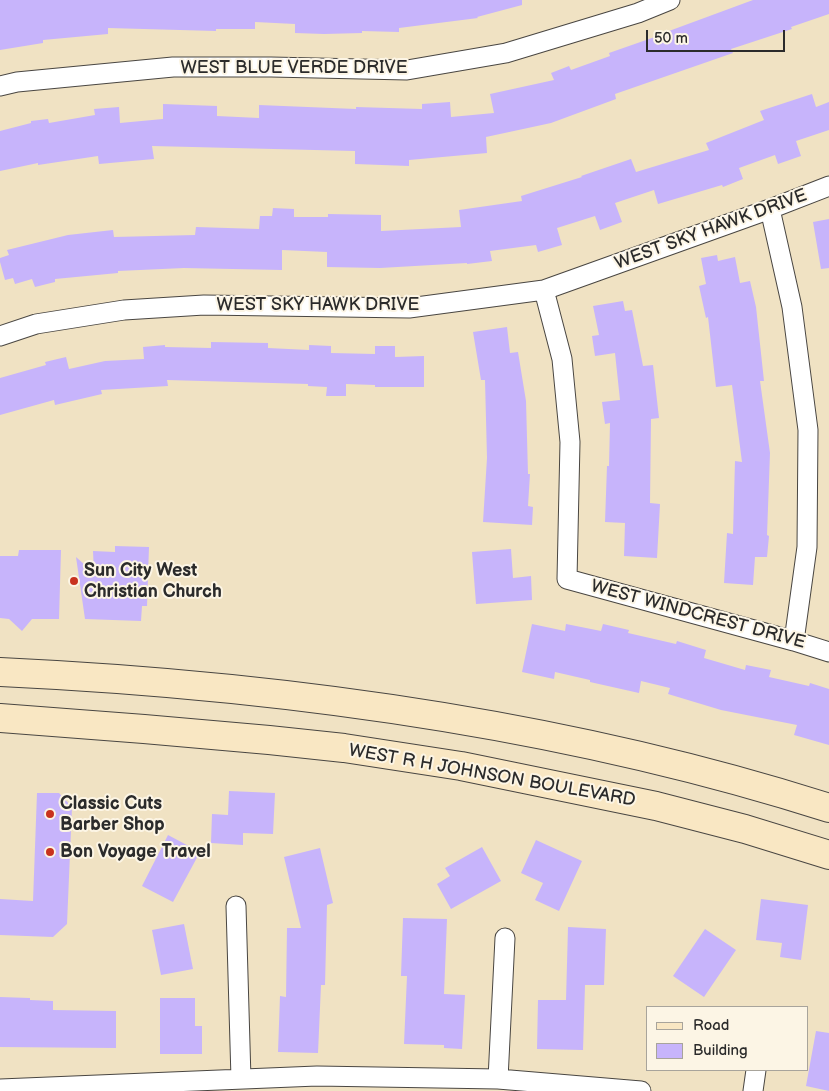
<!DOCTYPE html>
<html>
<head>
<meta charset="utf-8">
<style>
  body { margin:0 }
  #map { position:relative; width:829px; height:1091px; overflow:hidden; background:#f0e2c3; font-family:"Balsamiq Sans",sans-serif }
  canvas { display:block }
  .legend { position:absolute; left:646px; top:1006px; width:162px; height:65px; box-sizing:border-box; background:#fcf5e5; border:1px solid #a8a49b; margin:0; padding:6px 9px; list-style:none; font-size:15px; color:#2b2b2b }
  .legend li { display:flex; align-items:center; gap:10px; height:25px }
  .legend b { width:25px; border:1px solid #a8a49b }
  .scale { position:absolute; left:646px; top:30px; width:139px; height:22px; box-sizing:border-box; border:2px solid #2b2b2b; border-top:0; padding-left:6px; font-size:15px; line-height:18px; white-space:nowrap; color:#2b2b2b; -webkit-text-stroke:4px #fcf5e5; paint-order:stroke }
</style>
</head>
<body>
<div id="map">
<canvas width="829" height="1091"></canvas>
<ul class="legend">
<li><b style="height:6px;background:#f9e7c3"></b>Road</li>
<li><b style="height:14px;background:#c7b4fb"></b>Building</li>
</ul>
<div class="scale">50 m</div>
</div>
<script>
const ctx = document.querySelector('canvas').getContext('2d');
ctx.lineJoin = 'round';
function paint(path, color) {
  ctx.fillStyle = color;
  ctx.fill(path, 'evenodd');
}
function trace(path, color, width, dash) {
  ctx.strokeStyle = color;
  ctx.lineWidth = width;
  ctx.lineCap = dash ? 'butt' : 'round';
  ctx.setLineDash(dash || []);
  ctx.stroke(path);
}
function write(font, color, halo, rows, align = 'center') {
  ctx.font = font + ' "Balsamiq Sans",sans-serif';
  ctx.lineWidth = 4;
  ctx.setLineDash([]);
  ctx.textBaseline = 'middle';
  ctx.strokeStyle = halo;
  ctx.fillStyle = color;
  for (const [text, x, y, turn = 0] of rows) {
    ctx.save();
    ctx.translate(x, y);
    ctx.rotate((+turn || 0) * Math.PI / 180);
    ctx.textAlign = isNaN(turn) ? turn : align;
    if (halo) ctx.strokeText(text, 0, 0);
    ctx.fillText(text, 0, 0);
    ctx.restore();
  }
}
const building = new Path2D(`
  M 0,0 L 522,0 L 522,5 L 477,17 L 478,18 L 399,28 L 399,32 L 362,31 L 362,33 L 324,34 L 295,33 L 295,24 L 255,22 L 255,29 L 216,29 L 216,31 L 108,28 L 108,34 L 43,40 L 43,43 L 0,50 Z
  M 753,0 L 829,0 L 829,14 L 791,27 L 792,29 L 731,49 L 733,53 L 615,94 L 616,99 L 551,123 L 486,137 L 487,153 L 409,160 L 409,166 L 355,164 L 355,151 L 152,146 L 154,159 L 99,164 L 98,156 L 38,165 L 38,163 L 0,171 L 0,131 L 31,123 L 31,121 L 48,119 L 49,123 L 95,115 L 94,109 L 119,107 L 120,123 L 163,119 L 163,104 L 217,106 L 217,116 L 259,118 L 259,105 L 356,109 L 356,107 L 422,109 L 422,104 L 450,102 L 451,117 L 494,113 L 490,94 L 554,80 L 551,73 L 569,66 L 571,70 L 610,56 L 609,53 L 669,32 L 669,31 Z
  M 812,94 L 816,107 L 829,102 L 829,130 L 796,141 L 801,156 L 778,164 L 775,155 L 739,168 L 743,179 L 723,187 L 722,185 L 658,204 L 654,190 L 615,203 L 622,222 L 600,230 L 595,216 L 557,228 L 562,245 L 538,252 L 536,245 L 490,251 L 492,261 L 467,264 L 467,263 L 380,268 L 327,267 L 327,252 L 282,250 L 282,270 L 184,268 L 118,271 L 118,273 L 55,279 L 55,282 L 35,287 L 32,279 L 15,284 L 13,278 L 5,280 L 0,262 L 0,258 L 9,255 L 7,250 L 68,235 L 113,230 L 114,237 L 195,235 L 196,227 L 259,229 L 260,216 L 272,216 L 273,208 L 294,209 L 294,217 L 328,217 L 328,214 L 381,215 L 381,231 L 461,227 L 459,210 L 522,201 L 521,196 L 582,177 L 581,176 L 631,159 L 636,172 L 709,150 L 706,143 L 764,120 L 760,111 Z
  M 829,219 L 829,268 L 821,269 L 813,222 Z
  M 717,255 L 718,261 L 735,257 L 740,283 L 750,281 L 756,307 L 764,381 L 760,381 L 770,453 L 767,535 L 769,536 L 767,557 L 755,557 L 753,585 L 724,583 L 727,533 L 733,534 L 735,461 L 742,462 L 732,385 L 716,387 L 708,317 L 706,318 L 699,286 L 706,284 L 701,258 Z
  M 623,301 L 625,311 L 632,310 L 643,366 L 653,365 L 659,418 L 651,419 L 650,503 L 660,504 L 657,558 L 624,556 L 625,523 L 605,522 L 607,466 L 609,466 L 610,423 L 605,424 L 602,402 L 620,400 L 615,353 L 595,356 L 592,336 L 599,335 L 593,306 Z
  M 507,327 L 510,353 L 518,352 L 526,401 L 528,474 L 530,474 L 528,506 L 533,507 L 532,525 L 483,522 L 487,458 L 485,380 L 481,380 L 473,332 Z
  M 211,342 L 268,343 L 268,348 L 309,350 L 309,345 L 331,346 L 331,353 L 375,354 L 375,346 L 395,346 L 395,357 L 424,356 L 424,387 L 375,387 L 375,385 L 346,384 L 346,396 L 326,396 L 327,387 L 308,386 L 308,384 L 167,380 L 168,386 L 101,390 L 102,394 L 55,405 L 54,400 L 0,415 L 0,378 L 46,365 L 45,362 L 66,357 L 69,369 L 105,361 L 144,359 L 143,347 L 165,345 L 165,347 L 211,348 Z
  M 115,546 L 149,547 L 147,606 L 142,606 L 141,621 L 85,619 L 76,557 L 94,573 L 93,551 L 115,552 Z
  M 511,549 L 513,578 L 531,576 L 532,600 L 476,604 L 472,552 Z
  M 19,550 L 61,550 L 59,619 L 32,619 L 22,631 L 9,619 L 0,618 L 0,556 L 18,556 Z
  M 532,624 L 565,631 L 566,624 L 601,631 L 603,624 L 629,630 L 628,633 L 676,644 L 677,641 L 706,650 L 704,658 L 745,670 L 746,665 L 771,670 L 769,677 L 809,686 L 810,683 L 829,689 L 829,745 L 794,735 L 797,725 L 721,710 L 668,694 L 670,688 L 641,681 L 639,693 L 590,682 L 590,680 L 555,672 L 554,679 L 522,672 Z
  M 229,791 L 275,793 L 273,834 L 243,833 L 243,845 L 211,843 L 212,814 L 228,815 Z
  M 37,793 L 59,793 L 72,807 L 67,924 L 53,937 L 0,935 L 0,899 L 33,901 Z
  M 168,835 L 200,852 L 173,902 L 142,886 Z
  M 536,840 L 582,861 L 559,911 L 535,900 L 543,883 L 521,873 Z
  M 482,847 L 501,881 L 451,909 L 437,884 L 450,876 L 445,868 Z
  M 320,848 L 333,903 L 327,905 L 325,985 L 321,985 L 318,1053 L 278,1052 L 280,996 L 286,997 L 287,928 L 301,928 L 284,857 Z
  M 761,899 L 808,905 L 801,960 L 780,957 L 782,943 L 756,940 Z
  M 403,918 L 447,919 L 444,994 L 465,995 L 462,1049 L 444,1048 L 444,1045 L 404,1044 L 407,976 L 401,976 Z
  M 184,924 L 193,969 L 161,975 L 152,930 Z
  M 568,927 L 606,929 L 604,985 L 585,985 L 583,1050 L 537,1049 L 538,1000 L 566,1000 Z
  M 705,929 L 736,950 L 704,997 L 673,976 Z
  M 0,997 L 30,998 L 30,1000 L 53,1001 L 53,1010 L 116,1011 L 116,1048 L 0,1047 Z
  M 160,998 L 195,998 L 195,1026 L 202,1026 L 202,1054 L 160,1054 Z
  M 816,1031 L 829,1033 L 829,1091 L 806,1086 Z`);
const street = new Path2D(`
  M 0,86 L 17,82 L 173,67 L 271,67 L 407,70 L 506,53 L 638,13 L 670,0
  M 770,209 L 792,307 L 808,430 L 807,547 L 794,641
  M 544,290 L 562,359 L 570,442 L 567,579 L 794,641 L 829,652
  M 0,336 L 36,324 L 124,310 L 204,305 L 409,308 L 544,290 L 770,209 L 829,186
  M 236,906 L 241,1079
  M 498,1079 L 505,938
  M 0,1089 L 317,1076 L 498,1079 L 641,1091
  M 753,1091 L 756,1070`);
const secondary = new Path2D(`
  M 0,672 C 278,685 563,723 829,808
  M 0,718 L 144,729 L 269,740 L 344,748 L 461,766 L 656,806 L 745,829 L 829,855`);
const markers = [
  [74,581,5,"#c8321e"],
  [50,814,5,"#c8321e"],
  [50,852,5,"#c8321e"]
];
const streetNames = [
  ["WEST BLUE VERDE DRIVE",294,68],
  ["WEST SKY HAWK DRIVE",711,230,-20],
  ["WEST SKY HAWK DRIVE",318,305],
  ["WEST WINDCREST DRIVE",698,615,15],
  ["WEST R H JOHNSON BOULEVARD",492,776,10]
];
const poiNames = [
  ["Sun City West",84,571],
  ["Christian Church",84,592],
  ["Classic Cuts",60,804],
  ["Barber Shop",60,825],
  ["Bon Voyage Travel",60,852]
];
paint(building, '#c7b4fb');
trace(street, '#494642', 21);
trace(secondary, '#494642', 30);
trace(street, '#fff', 19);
trace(secondary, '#f9e7c3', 28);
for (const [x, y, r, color] of markers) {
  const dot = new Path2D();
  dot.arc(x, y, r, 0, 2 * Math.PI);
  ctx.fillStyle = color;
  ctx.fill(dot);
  trace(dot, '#fcf5e5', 2);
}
write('18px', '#2b2b2b', '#fcf5e5', streetNames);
write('bold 18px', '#2b2b2b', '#fcf5e5', poiNames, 'left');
</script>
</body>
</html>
